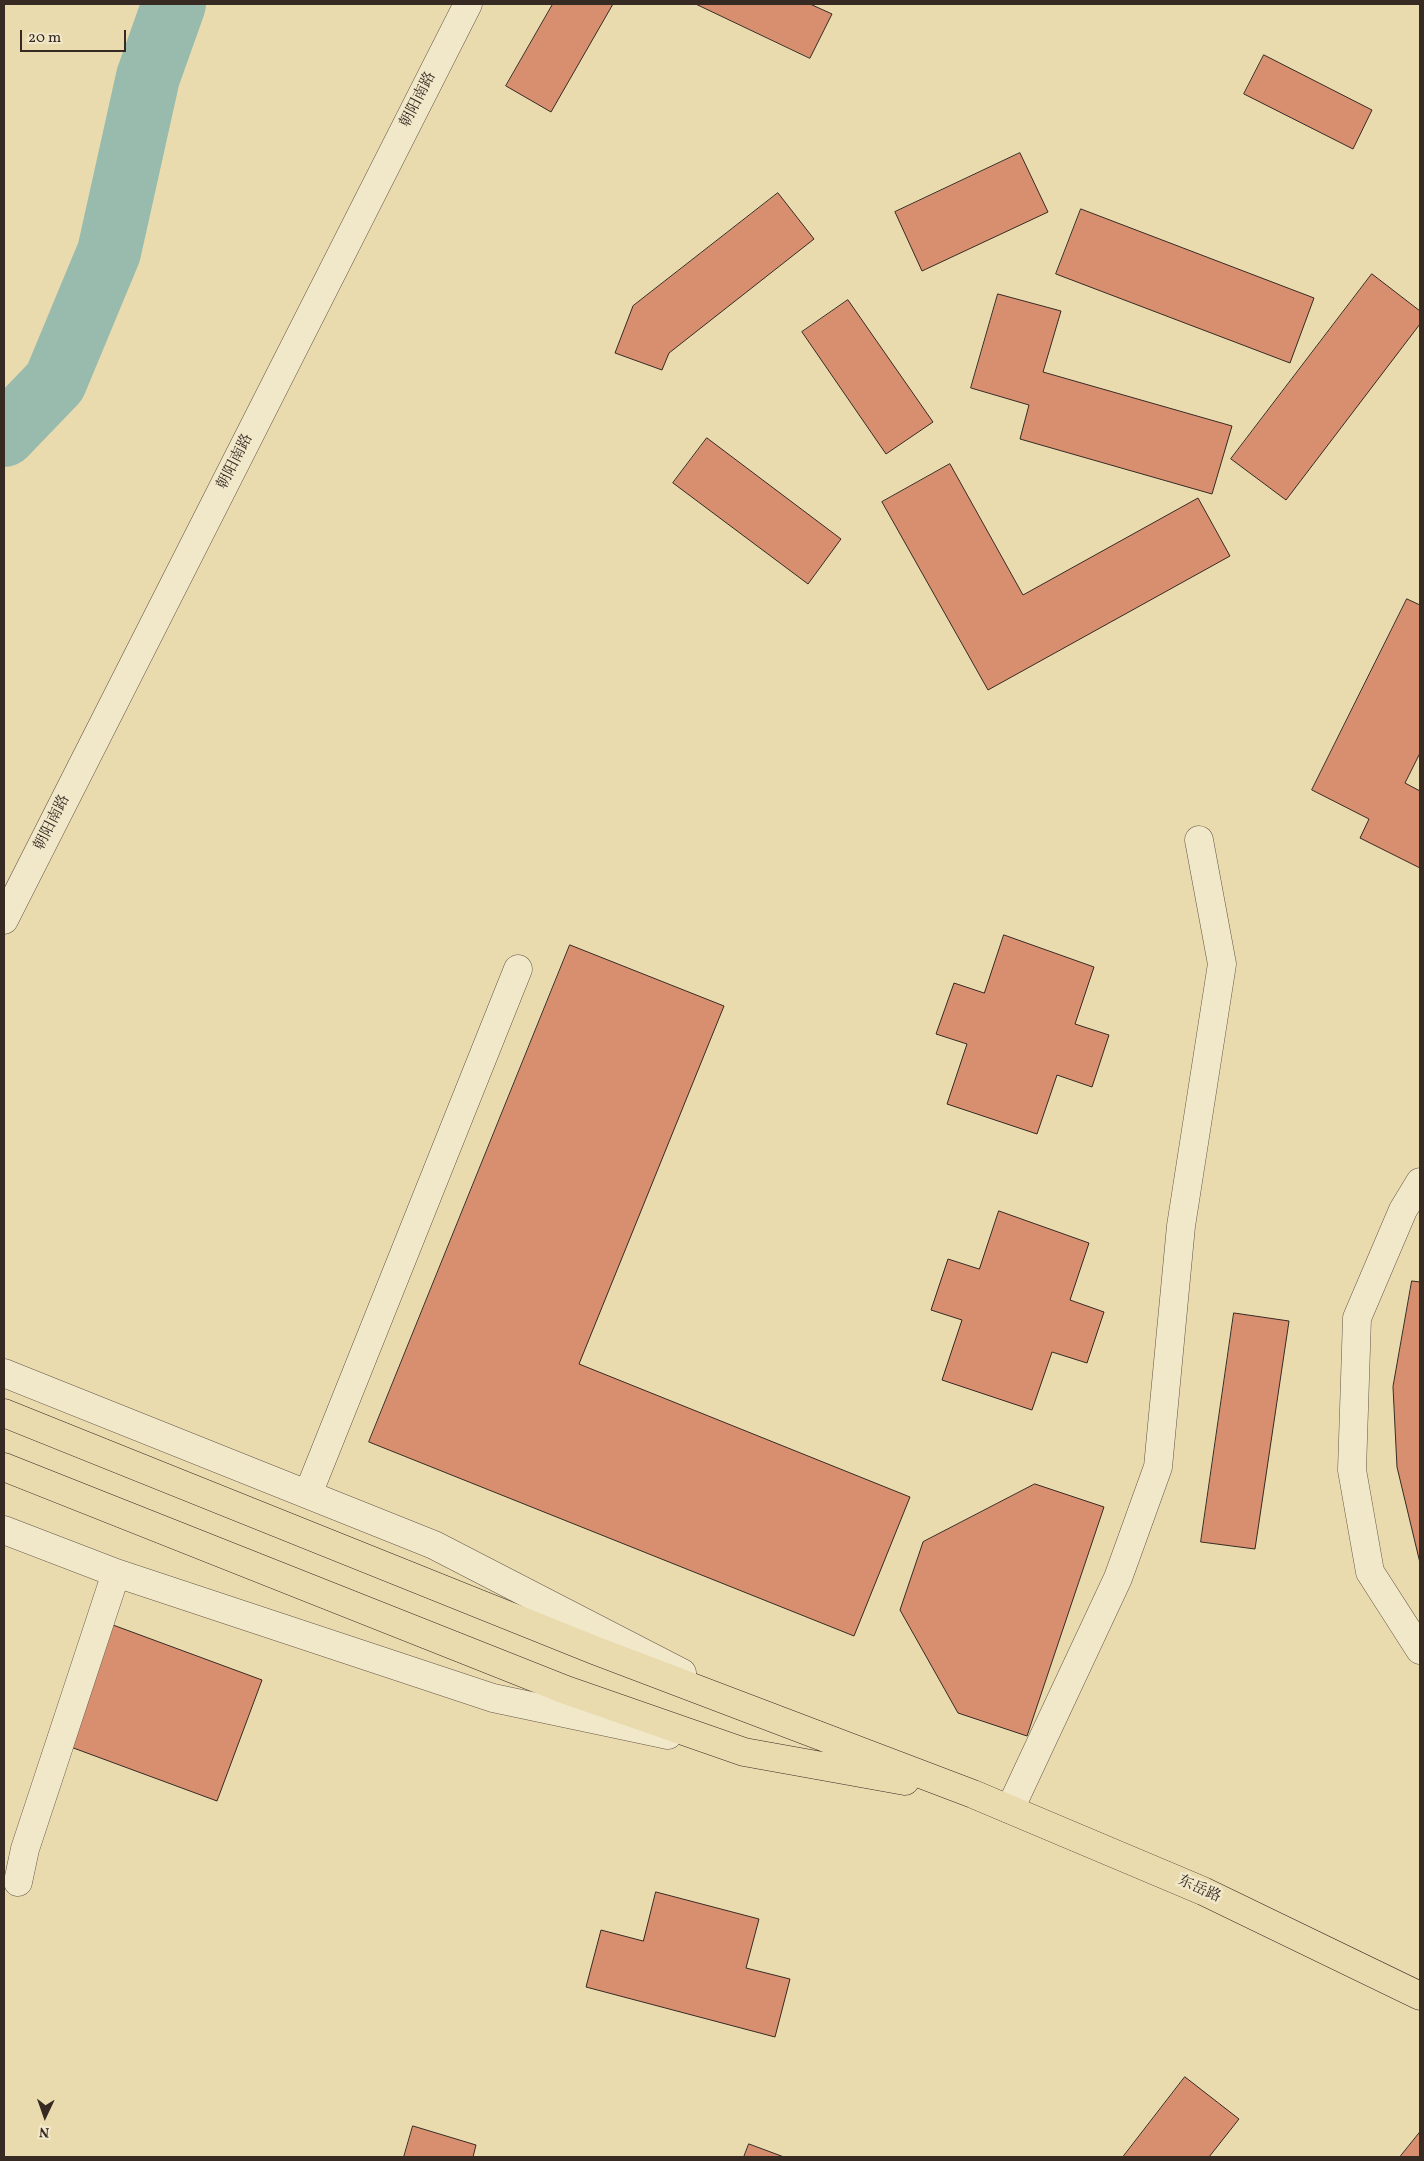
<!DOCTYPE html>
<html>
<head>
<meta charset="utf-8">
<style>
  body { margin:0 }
  #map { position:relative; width:1424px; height:2161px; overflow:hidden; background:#eadbae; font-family:Vollkorn,serif }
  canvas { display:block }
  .frame { position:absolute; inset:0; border:5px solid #362a23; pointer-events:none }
  .north { position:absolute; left:20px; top:2091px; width:50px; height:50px; -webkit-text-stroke:4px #f1e8ca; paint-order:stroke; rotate:183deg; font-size:14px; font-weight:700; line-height:20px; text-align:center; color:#362a23 }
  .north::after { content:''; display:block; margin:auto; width:18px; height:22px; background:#362a23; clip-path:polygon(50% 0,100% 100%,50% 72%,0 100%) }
  .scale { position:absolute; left:20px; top:30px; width:106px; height:22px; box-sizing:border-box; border:2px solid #362a23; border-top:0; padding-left:6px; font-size:15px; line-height:18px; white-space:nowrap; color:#362a23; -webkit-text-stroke:4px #f1e8ca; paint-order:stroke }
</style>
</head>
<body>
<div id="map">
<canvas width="1424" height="2161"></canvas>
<div class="frame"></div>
<div class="north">N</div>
<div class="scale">20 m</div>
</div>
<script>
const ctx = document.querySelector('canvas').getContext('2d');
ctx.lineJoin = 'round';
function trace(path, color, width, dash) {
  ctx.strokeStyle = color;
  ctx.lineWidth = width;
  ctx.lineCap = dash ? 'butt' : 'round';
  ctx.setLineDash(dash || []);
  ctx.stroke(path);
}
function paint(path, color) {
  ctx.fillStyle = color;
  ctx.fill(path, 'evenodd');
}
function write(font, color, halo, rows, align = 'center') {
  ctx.font = font + ' Vollkorn,"Noto Serif SC",serif';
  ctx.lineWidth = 5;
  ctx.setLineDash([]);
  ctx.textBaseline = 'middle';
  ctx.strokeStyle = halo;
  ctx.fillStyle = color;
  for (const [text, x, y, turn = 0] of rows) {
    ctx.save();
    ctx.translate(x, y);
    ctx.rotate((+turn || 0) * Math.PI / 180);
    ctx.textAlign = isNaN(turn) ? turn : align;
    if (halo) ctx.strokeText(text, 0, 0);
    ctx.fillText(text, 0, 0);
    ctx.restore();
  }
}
const river = new Path2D(`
  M 4,435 L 55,382 L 109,252 L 148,77 L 174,4`);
const building = new Path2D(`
  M 553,4 L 613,4 L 551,112 L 506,86 Z
  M 696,4 L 810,4 L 832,14 L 810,58 Z
  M 1264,55 L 1372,110 L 1353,149 L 1244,94 Z
  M 1020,153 L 1048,212 L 922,271 L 895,212 Z
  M 778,193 L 814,239 L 669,353 L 662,370 L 615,353 L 633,306 Z
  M 1081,209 L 1314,298 L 1290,363 L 1056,274 Z
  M 1372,274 L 1420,311 L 1420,324 L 1286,500 L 1231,459 Z
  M 998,294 L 1061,311 L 1043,372 L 1232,426 L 1212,494 L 1020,439 L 1029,405 L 971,388 Z
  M 848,300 L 933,422 L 886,454 L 802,332 Z
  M 707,438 L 841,539 L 808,584 L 673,483 Z
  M 950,464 L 1023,595 L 1198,498 L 1230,556 L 988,690 L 882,502 Z
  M 1407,599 L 1420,605 L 1420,753 L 1405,783 L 1420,791 L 1420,868 L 1360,838 L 1369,819 L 1312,790 Z
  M 1004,935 L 1094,967 L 1075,1024 L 1109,1035 L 1092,1087 L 1057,1075 L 1037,1134 L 947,1104 L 967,1044 L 936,1034 L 954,983 L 984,993 Z
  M 570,945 L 724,1006 L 579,1364 L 910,1497 L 854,1636 L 369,1442 Z
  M 999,1211 L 1089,1243 L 1070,1300 L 1104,1312 L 1087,1363 L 1052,1352 L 1032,1410 L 942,1380 L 962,1320 L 931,1310 L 948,1259 L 979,1269 Z
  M 1412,1281 L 1420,1282 L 1420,1563 L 1397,1467 L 1393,1387 Z
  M 1234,1313 L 1289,1321 L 1255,1549 L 1201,1542 Z
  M 1035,1484 L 1104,1507 L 1027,1736 L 958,1713 L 900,1610 L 923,1542 Z
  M 113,1625 L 262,1680 L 217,1801 L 68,1746 Z
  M 656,1892 L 759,1919 L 746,1968 L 790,1979 L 775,2037 L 586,1987 L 601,1930 L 643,1941 Z
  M 1185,2077 L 1239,2119 L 1209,2157 L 1123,2157 Z
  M 413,2126 L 476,2145 L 473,2157 L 404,2157 Z
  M 1420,2132 L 1420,2157 L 1400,2157 Z
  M 749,2144 L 784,2157 L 744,2157 Z`);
const minor = new Path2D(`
  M 4,920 L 468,4
  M 1420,1182 L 1403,1210 L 1357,1318 L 1352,1470 L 1370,1572 L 1420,1650
  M 4,1373 L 434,1545 L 682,1673
  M 308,1494 L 518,969
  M 4,1530 L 116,1573 L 493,1698 L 668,1735
  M 1010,1809 L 1118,1578 L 1158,1467 L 1181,1226 L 1222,964 L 1199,840
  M 18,1882 L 25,1849 L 116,1573`);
const major = new Path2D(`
  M 4,1413 L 594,1650 L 973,1794 L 1203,1891 L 1420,1996
  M 4,1467 L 566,1690 L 744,1752 L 905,1781`);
const streetNames = [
  ["朝阳南路",419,100,-63],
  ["朝阳南路",236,462,-63],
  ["朝阳南路",53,823,-63],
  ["东岳路",1199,1890,24]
];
trace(river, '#98bbae', 64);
paint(building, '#d78f70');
trace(building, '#362a23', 1);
trace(minor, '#635646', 29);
trace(major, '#362a23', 29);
trace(minor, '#f1e8ca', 28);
trace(major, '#eadbae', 28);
write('15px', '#362a23', '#f1e8ca', streetNames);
</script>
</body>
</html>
